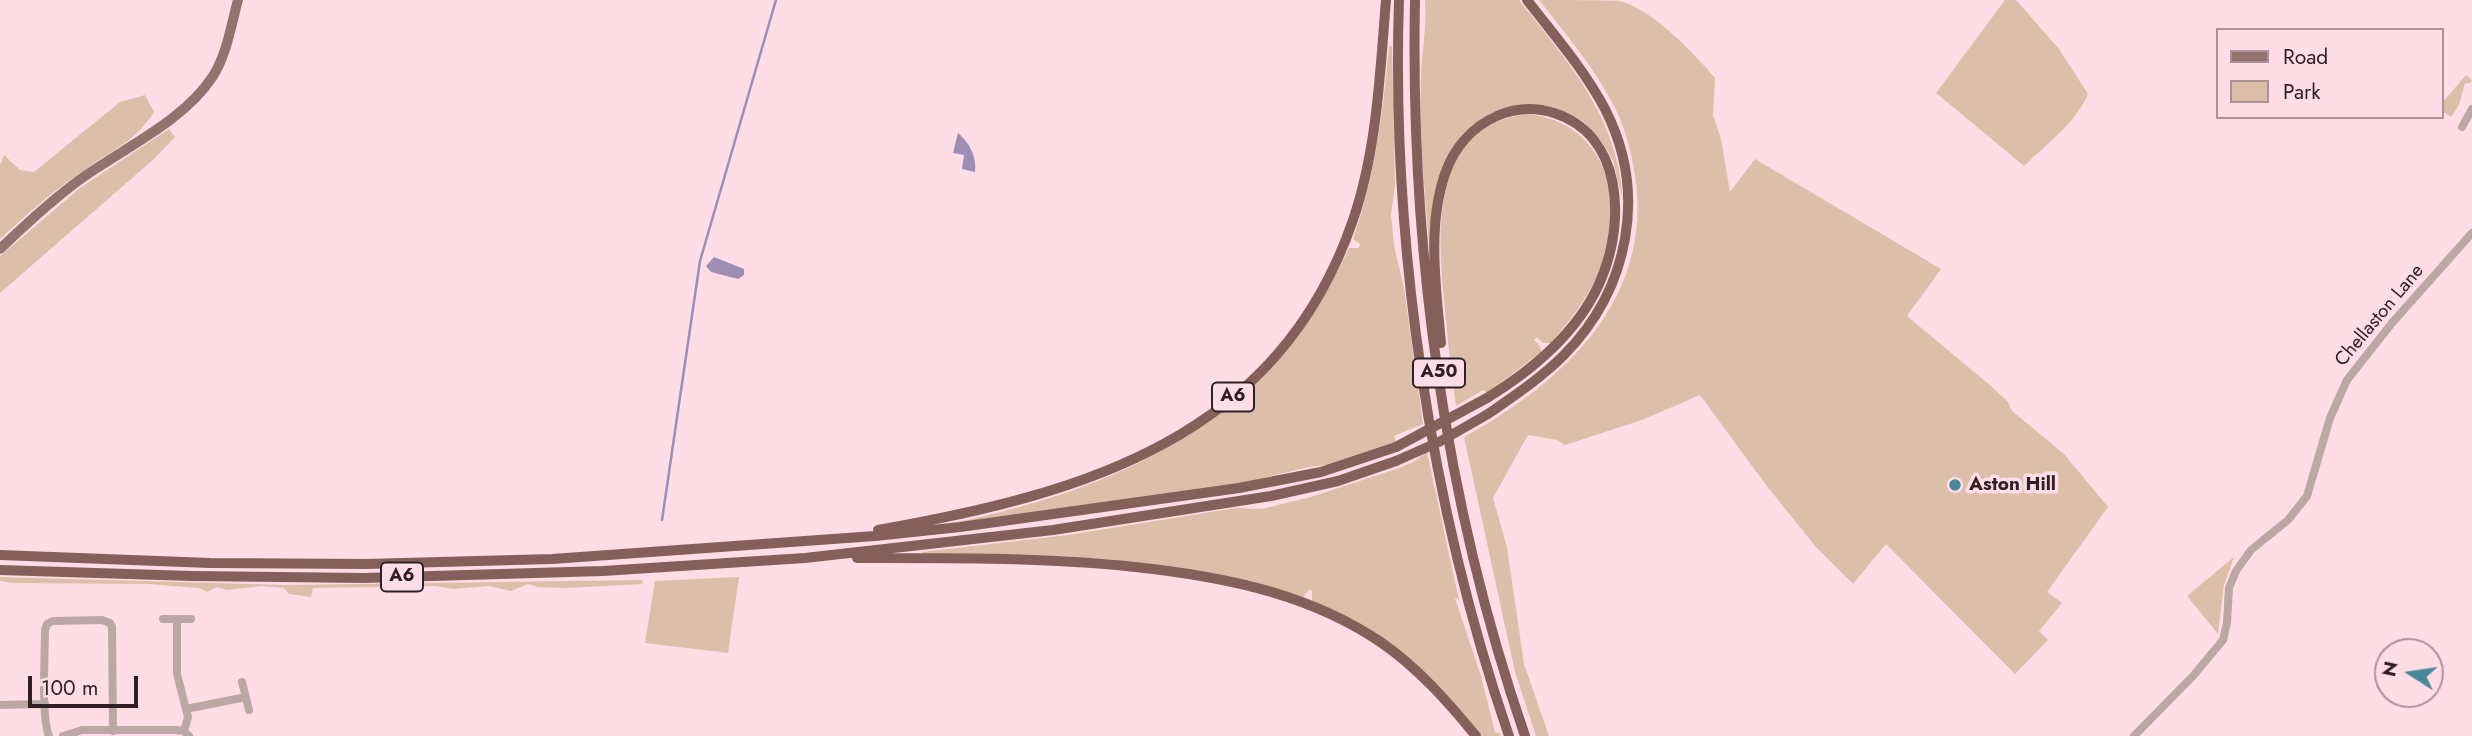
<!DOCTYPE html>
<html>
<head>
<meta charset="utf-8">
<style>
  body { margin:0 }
  #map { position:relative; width:2472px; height:736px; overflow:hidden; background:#ffdde7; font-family:Jost,sans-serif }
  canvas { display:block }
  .legend { position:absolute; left:2216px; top:28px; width:228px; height:91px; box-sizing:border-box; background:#ffdde7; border:2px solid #ac9199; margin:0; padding:9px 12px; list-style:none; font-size:21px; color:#2f2025 }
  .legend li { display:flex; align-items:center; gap:14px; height:35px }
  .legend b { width:35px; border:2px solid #ac9199 }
  .north { position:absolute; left:2374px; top:638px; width:70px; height:70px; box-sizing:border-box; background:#ffdde7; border:2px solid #ac9199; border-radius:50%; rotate:282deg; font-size:19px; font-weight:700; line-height:28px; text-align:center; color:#2f2025 }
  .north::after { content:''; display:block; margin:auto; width:24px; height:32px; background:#47899a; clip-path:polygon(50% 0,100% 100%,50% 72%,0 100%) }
  .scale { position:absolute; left:28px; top:676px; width:110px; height:32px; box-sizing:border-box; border:4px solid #2f2025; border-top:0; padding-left:9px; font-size:21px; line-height:24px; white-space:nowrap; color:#2f2025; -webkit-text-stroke:5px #ffdde7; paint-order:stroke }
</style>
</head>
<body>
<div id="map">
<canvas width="2472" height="736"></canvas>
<ul class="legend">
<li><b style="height:9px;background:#94736f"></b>Road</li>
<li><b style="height:19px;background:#ddbea9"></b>Park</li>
</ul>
<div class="north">N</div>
<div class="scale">100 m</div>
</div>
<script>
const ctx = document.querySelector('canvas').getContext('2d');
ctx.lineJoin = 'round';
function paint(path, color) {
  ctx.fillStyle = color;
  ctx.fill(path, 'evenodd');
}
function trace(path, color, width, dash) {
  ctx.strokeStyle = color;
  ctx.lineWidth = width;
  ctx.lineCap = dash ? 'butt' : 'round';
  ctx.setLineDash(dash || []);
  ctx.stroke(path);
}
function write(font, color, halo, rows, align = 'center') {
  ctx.font = font + ' Jost,sans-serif';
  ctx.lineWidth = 7;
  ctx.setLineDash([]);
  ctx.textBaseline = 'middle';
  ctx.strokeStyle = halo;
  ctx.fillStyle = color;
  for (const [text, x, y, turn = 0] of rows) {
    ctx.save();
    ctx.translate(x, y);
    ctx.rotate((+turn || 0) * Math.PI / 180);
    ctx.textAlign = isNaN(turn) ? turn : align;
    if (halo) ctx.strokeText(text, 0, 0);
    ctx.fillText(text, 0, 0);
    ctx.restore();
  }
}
const green = new Path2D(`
  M 1425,0 L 1519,0 C 1569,63 1618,117 1623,201 L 1613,161 L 1605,146 L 1583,121 L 1547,106 L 1493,112 L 1480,120 L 1462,135 L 1448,155 L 1432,275 C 1426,209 1419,142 1421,75 C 1422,50 1427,26 1425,0 Z
  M 1539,0 C 1559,0 1603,0 1620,1 C 1653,10 1693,52 1715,78 L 1713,115 L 1721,139 L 1730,192 L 1755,159 L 1941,269 L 1907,316 L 1991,386 L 2008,402 L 2012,411 L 2064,454 L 2108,507 L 2047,592 L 2062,603 L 2039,631 L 2048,640 L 2015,674 L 1886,544 L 1853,584 L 1816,547 L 1766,485 L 1700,395 L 1642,420 L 1565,445 L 1557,440 L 1528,435 L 1493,498 L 1507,547 L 1524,664 L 1549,736 L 1536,736 L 1515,672 L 1464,437 C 1564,382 1654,299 1635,175 C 1631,151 1625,126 1613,104 C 1593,66 1565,33 1539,0 Z
  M 2005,0 L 2016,0 L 2059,49 L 2088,94 C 2078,120 2044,147 2024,166 L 1936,93 Z
  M 1389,46 L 1392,46 L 1395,187 L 1391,214 L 1394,246 L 1404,288 L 1423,424 L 1394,436 L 1396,442 L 1334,464 L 1309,467 L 1233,485 L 953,523 C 1129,486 1271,419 1349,248 L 1359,248 L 1360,244 L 1353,239 C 1375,176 1383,112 1389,46 Z
  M 2466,75 L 2472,80 L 2470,83 L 2465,83 L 2459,105 L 2451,117 L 2442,111 L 2442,103 Z
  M 145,95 L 154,112 C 134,143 113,149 84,170 C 53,191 27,214 0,239 L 0,165 L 4,155 L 20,170 L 34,172 L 120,102 Z
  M 1527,114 C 1608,122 1628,205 1599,272 C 1587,299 1570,320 1551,343 L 1543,343 L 1537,337 L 1534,340 L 1540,346 L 1541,352 L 1487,393 L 1483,390 L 1456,406 C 1451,370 1447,335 1444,299 C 1437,227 1432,126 1527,114 Z
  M 169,129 L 175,137 L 154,159 L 0,293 L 0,256 L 80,188 Z
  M 1427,452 L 1459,600 L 1455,598 L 1481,676 L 1495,732 L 1500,733 L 1501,736 L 1482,736 L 1446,694 L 1312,601 L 1312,590 L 1309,590 L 1303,597 C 1181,557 1048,552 922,554 L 922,552 L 1068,535 L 1236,508 L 1262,509 L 1311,497 L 1399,468 L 1415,461 Z
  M 2234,557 L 2224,585 L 2218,634 L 2187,596 Z
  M 0,577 L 285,585 L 639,580 L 642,580 L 643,584 L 567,588 L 538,587 L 528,584 L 511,591 L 489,586 L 453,589 L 436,586 L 313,588 L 311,597 L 289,594 L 284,588 L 261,586 L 227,590 L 217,587 L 207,592 L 199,588 L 149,584 L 12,583 L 0,581 Z
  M 739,577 L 728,653 L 645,643 L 655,581 Z`);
const water = new Path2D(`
  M 958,133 C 969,142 977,157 975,172 L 962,169 L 964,155 L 953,153 Z
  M 714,257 L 744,269 L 744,275 L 738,279 L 711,272 L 706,266 Z`);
const stream = new Path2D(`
  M 662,520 L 700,261 L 776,0`);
const minor = new Path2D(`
  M 2462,127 L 2472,109
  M 163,619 L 191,619
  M 177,619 L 177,674 L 188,717 L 184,731
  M 242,682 L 249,710
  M 0,705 L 45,704
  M 186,709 L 246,697
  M 49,736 C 41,717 45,654 45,630 L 47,624 L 53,621 L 102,620 L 110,623 L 112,627 L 113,731
  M 63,736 L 82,730 L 176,730 L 184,731 L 189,736
  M 2134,736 L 2193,676 L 2223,640 L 2227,623 L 2229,588 L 2236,571 L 2251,550 L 2288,520 L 2307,496 L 2330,418 L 2347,380 L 2392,323 L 2472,233`);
const major = new Path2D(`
  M 0,249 C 26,224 53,199 82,178 C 124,148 184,121 213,76 C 227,54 231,25 238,0`);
const highway = new Path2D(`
  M 1399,0 C 1391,243 1430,506 1509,736
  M 1415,0 C 1410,248 1444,501 1525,736
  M 1441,343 C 1436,288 1427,226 1445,174 C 1454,148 1472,127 1497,116 C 1515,108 1535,107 1554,113 C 1623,135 1625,221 1602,277 C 1581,330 1534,369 1487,398
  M 1488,414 C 1514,396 1541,378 1564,355 C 1629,289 1648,193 1605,109 C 1584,69 1554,35 1527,0
  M 878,530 C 1083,494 1278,439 1353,220 C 1377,150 1380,73 1386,0
  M 0,555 L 210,563 L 366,564 L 552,559 L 875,536 L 960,527 L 1239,488 L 1321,472 L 1396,447
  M 857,558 C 956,558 1054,557 1153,569 C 1234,579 1313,596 1382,643 C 1418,668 1448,702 1476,736
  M 0,570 L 192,576 L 364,578 L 603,571 L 805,558 L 1053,530 L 1271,496 L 1338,481 L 1396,461`);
const highwayBridge = new Path2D(`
  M 1396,447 L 1487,398
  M 1396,461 L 1439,442 L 1488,414`);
const markers = [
  [1955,485,7,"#47899a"]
];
const shields = [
  [1439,373,52],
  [1233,397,42],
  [402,577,42]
];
const shieldNames = [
  ["A50",1439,373],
  ["A6",1233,397],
  ["A6",402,577]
];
const streetNames = [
  ["Chellaston Lane",2380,316,-50]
];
const poiNames = [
  ["Aston Hill",1969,485]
];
paint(green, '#ddbea9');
paint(water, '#9c8eb4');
trace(stream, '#9c8eb4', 2.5);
trace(minor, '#bba8a5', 8);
trace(major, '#94736f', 10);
trace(highway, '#85605b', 10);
trace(highwayBridge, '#85605b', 10);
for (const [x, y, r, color] of markers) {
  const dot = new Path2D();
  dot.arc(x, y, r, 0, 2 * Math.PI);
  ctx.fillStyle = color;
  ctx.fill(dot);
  trace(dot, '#ffdde7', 2.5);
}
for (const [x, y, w] of shields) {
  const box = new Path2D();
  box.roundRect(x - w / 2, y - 14.5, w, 29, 5);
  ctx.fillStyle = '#ffdde7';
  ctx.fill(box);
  trace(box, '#2f2025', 2);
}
write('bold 18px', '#2f2025', null, shieldNames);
write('19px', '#2f2025', '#ffdde7', streetNames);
write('bold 19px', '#2f2025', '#ffdde7', poiNames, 'left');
</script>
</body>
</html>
